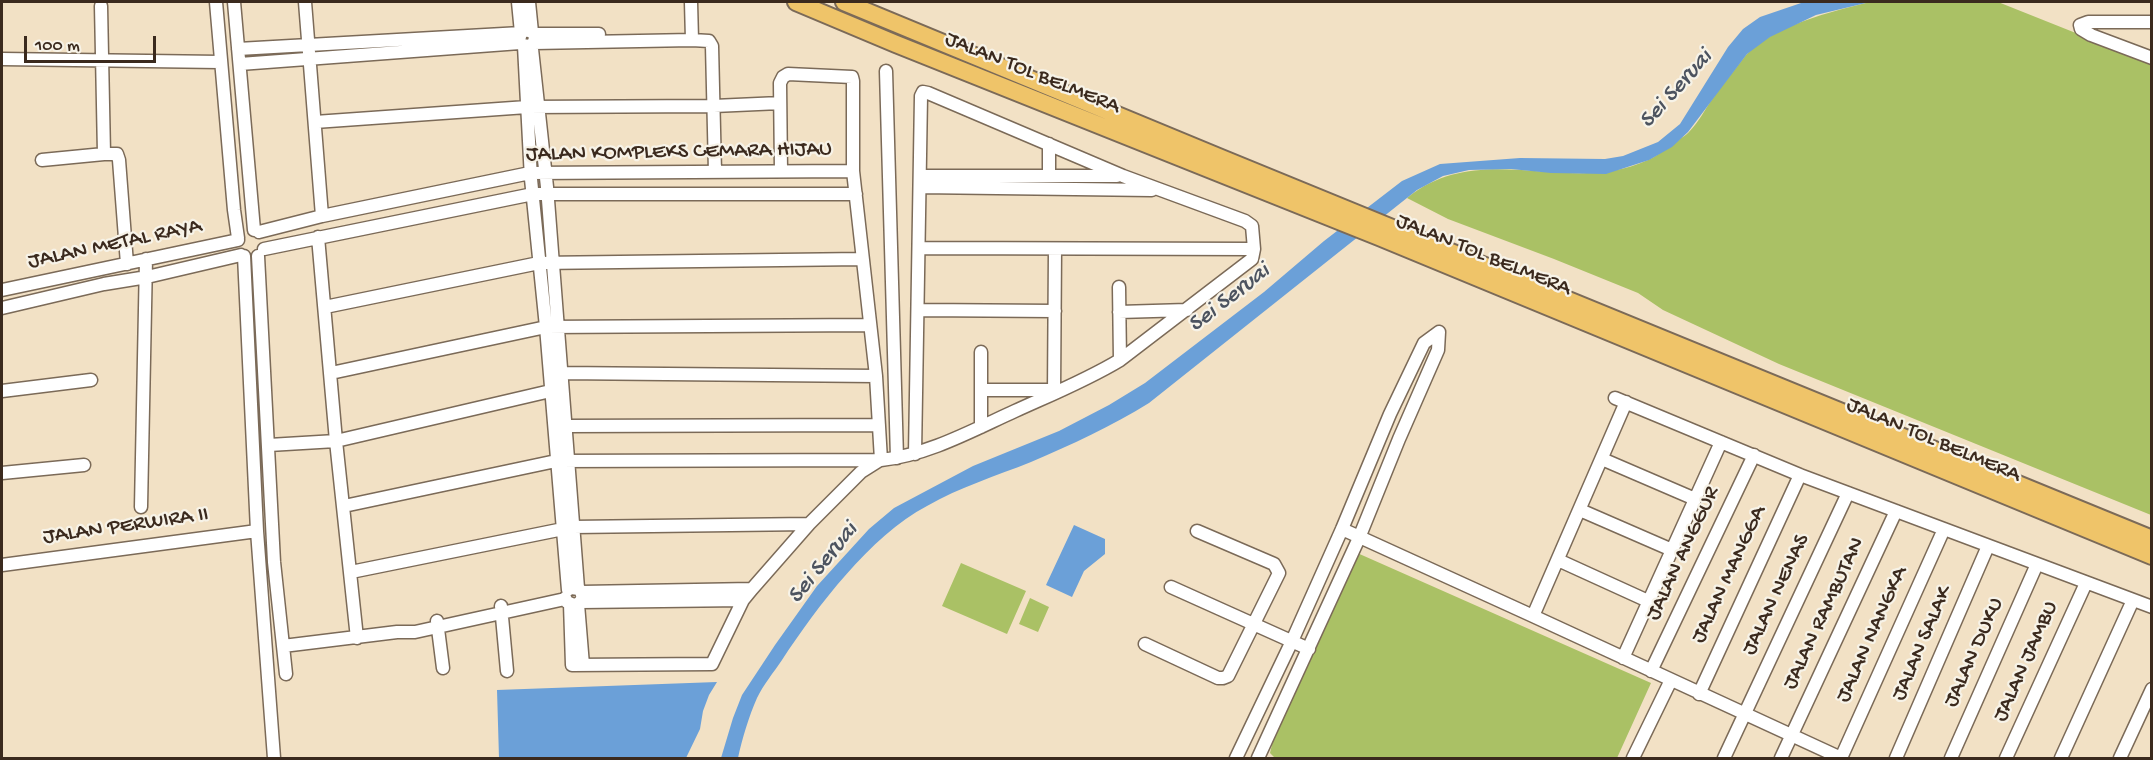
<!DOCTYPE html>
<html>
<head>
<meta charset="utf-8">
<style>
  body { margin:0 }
  #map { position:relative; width:2153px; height:760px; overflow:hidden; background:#f2e1c5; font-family:"Gochi Hand",sans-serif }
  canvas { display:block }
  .frame { position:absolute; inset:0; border:3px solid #3b2a1e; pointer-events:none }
  .scale { position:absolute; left:24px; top:36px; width:132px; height:27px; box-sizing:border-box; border:3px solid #3b2a1e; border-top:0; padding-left:8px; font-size:18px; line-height:21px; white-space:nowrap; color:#3b2a1e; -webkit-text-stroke:4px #f7f3e8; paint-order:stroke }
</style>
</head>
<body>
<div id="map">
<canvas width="2153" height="760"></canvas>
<div class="frame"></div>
<div class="scale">100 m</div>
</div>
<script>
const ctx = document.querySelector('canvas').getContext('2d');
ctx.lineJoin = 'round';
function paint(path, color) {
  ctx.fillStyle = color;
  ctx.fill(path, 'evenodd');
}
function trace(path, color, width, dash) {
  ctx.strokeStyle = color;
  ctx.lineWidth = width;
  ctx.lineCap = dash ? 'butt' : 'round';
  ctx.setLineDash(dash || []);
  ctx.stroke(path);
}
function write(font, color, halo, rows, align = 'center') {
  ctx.font = font + ' "Gochi Hand",sans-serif';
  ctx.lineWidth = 4.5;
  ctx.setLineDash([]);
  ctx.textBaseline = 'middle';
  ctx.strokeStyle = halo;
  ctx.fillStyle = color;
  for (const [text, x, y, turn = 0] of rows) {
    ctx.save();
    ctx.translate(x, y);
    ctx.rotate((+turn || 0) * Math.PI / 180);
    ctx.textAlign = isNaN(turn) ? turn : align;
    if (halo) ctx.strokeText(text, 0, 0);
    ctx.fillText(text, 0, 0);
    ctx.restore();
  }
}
const green = new Path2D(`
  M 1870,2 L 1998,2 L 2151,63 L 2151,515 L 1779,364 L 1663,310 L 1638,293 L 1554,259 L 1448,219 L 1407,198 C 1482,138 1567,197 1648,160 C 1655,157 1661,152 1667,148 C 1674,142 1683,138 1689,132 C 1699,122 1705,109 1713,98 C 1723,84 1735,69 1746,55 C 1772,26 1833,11 1870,2 Z
  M 1355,552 L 1651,683 L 1617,758 L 1275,758 L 1270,753 L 1277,724 Z
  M 961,563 L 1026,591 L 1007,634 L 942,606 Z
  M 1030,598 L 1049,607 L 1038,632 L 1019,624 Z`);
const water = new Path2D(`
  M 1804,2 L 1870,2 L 1816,15 L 1770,37 L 1747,54 L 1688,132 L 1672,147 L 1649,160 L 1606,174 L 1551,173 L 1511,169 L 1469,170 L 1443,176 L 1417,190 L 1149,403 C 1112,426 1071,445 1031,462 C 996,476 960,487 927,506 C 870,536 817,607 782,660 C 774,672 763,685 757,698 C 749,716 742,739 738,758 L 721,758 L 733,718 L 742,695 L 775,645 L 817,586 L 869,529 L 894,508 L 973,466 L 1059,431 L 1109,405 L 1145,383 L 1264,292 L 1324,241 L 1402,181 L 1440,164 L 1520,158 L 1605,159 L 1623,156 L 1658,142 L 1680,124 L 1728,47 L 1743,29 L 1760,17 Z
  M 1074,525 L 1105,539 L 1105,554 L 1084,571 L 1072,597 L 1046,585 Z
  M 717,682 L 709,695 L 703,711 L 700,729 L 686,758 L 499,758 L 497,690 Z`);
const minor = new Path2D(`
  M 216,2 L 234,210 L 238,238
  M 234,2 L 254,230
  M 305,2 L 322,216
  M 529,2 L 532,32
  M 691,2 L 692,40 L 709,41 L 712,46 L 715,172
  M 101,6 L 104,154 L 117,154 L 119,160 L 127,264
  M 2152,22 L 2088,22 L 2080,25 L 2081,29 L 2091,35 L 2152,58
  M 534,34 L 599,34
  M 534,43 L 692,40
  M 524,46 L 531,179 L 546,327 L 568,590
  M 238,49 L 521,33 L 526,30 L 532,32 L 535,36 L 534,43 L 529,46 L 522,45 L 519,40 L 521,33 L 518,2
  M 532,49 L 547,187 L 578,588
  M 2,59 L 220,62
  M 240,64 L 520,43
  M 886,71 L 897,458
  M 315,122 L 527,107 L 714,106 L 780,103
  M 1049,144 L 1049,176
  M 42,160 L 104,154
  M 781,171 L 780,83 L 783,77 L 788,74 L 852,77 L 853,81 L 853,171 L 876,376 L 881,460
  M 920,176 L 1117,176
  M 920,187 L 1152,190
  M 259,232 L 322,216 L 530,173 L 853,171
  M 318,237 L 336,441 L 357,638
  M 919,248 L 1254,249
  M 264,249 L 533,194 L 856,194
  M 244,256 L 257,531 L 274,758
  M 258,256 L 274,562 L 286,674
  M 1119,287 L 1120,360
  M 2,290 L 238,240
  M 325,307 L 539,263 L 862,259
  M 2,308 L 104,284 L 147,277 L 241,255
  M 919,310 L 1055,311
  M 1119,312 L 1187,310
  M 331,373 L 546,327 L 870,325
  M 561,373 L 876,376
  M 981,390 L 1054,390
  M 2,391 L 91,380
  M 1054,393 L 1055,249
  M 1615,398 L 1800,475 L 2152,607
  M 1626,402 L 1533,616 L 1841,758
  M 565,426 L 879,425
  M 981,427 L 981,352
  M 269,445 L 336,441 L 559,389
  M 1602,459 L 1695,499
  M 2,473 L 84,465
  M 344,506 L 556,461 L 881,460 C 928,455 973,430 1015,411 C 1050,395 1087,380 1120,360 L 1252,259 L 1254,249 L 1252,226 L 1245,221 L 1123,176 L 928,93 L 923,92 L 921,96 L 915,454
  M 141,507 L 146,259
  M 1580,510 L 1672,550
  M 1342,529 L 1533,616
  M 1558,560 L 1648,601
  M 2,565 L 257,531
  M 351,572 L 573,527 L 809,524
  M 1171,587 L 1309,649
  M 582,592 L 752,589
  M 565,598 L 567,602 L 574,605 C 582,604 585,596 579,589 L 571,588
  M 581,602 L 743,600
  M 570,604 L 572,665 L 712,664 L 743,600 L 752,589 L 809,524 L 861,472 L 880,460
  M 578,604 L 583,665
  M 501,606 L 507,671
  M 437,621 L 443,668
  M 1145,644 L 1218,678 L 1223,678 L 1228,676 L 1279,573 L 1274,564 L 1197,531
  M 283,646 L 397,632 L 415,632 L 565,599
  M 1623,658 L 1721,442
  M 1651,671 L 1754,455
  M 1699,694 L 1800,475
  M 1236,758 L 1292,641 L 1342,529 L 1390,414 L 1424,343 L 1439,332
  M 1258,758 L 1359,538 L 1399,439 L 1438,350 L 1439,332
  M 1633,758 L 1671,680
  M 1724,758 L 1848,493
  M 1781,758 L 1896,511
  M 1841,758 L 1944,529
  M 1896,758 L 1988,546
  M 1951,758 L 2037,564
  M 2006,758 L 2086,583
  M 2061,758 L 2133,600
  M 2120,758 L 2152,689`);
const highway = new Path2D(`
  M 796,2 L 896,44 L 1379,237 L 2152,556
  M 844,2 L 1221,158 L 2152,539`);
const streetNames = [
  ["JALAN TOL BELMERA",1032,74,22],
  ["JALAN KOMPLEKS CEMARA HIJAU",679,153,-1],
  ["JALAN METAL RAYA",115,245,-12],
  ["JALAN TOL BELMERA",1483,256,22],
  ["JALAN TOL BELMERA",1933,441,23],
  ["JALAN PERWIRA II",126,527,-8],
  ["JALAN ANGGUR",1684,554,-65],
  ["JALAN MANGGA",1730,575,-65],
  ["JALAN NENAS",1777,595,-65],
  ["JALAN RAMBUTAN",1825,614,-65],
  ["JALAN NANGKA",1873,635,-66],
  ["JALAN SALAK",1923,644,-67],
  ["JALAN DUKU",1975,653,-66],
  ["JALAN JAMBU",2027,662,-66]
];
const waterNames = [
  ["Sei Seruai",1677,90,-48],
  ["Sei Seruai",1230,299,-38],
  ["Sei Seruai",824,564,-51]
];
paint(green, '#aac165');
paint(water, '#6ba0d8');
trace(minor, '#7b6a58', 15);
trace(highway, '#7b6a58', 20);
trace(minor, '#fff', 12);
trace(highway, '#efc469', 16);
write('22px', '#3b2a1e', '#f7f3e8', streetNames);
write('italic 24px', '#4c535f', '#f7f3e8', waterNames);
</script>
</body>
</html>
